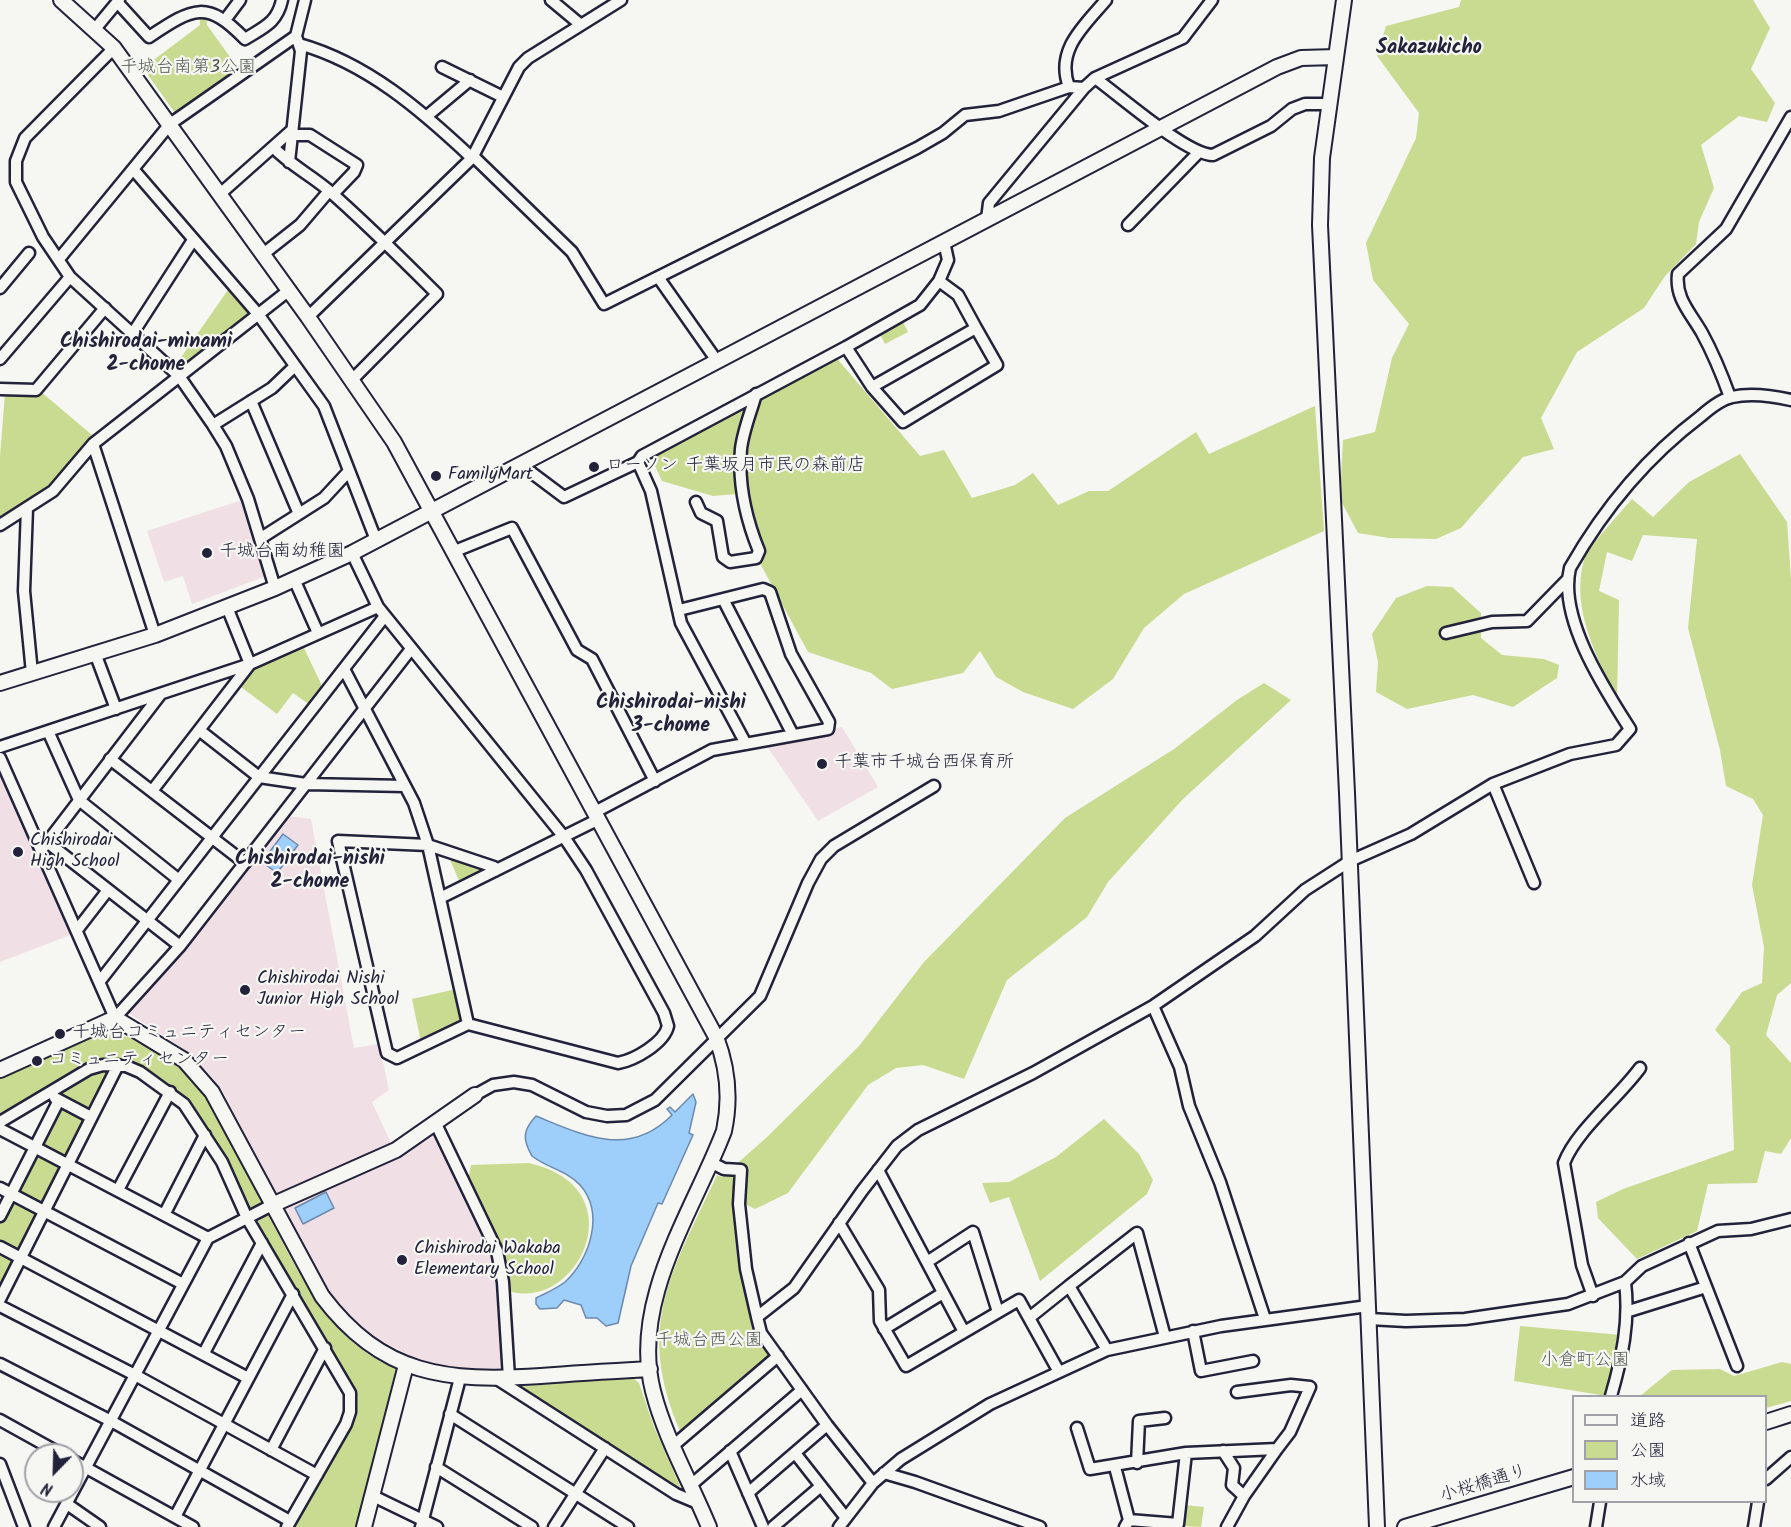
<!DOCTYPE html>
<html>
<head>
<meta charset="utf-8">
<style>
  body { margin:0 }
  #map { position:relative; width:1791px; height:1527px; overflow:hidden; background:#f6f6f2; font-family:Kalam,"Klee One",sans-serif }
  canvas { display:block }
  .legend { position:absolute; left:1572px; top:1395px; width:195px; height:108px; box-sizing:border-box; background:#f6f6f2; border:2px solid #a1a1a9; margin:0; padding:8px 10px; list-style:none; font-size:18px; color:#22223b }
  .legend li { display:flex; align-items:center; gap:12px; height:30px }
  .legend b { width:30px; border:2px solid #a1a1a9 }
  .north { position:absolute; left:24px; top:1443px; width:60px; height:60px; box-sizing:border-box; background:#f6f6f2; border:2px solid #a1a1a9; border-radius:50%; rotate:203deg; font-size:16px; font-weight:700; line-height:24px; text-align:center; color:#22223b }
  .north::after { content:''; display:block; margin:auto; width:21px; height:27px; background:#22223b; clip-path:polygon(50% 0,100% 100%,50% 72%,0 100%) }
</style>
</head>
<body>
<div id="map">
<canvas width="1791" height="1527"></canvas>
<ul class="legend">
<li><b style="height:8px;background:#f6f6f2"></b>道路</li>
<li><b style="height:16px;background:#c9db90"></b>公園</li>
<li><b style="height:16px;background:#9ecefa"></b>水域</li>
</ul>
<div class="north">N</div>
</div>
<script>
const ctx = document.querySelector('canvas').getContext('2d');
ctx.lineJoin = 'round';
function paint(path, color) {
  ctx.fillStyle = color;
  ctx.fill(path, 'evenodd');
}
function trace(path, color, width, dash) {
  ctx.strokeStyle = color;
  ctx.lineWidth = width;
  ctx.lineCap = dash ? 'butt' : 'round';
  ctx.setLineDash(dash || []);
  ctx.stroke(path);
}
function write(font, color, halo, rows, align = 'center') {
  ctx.font = font + ' Kalam,"Klee One",sans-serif';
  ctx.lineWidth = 4.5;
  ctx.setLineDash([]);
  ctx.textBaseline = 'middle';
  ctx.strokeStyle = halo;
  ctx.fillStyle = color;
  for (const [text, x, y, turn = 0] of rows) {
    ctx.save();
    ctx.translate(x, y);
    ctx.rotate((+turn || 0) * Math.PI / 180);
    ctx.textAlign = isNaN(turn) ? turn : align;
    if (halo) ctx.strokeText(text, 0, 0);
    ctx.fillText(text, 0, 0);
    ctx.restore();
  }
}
const built = new Path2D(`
  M 242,500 L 266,576 L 192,604 L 183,576 L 164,582 L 147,531 Z
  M 842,727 L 878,787 L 818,821 L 764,742 Z
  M 0,771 L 73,934 L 0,962 Z
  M 287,816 L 311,819 L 354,1048 L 379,1044 L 389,1090 L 372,1102 L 391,1143 L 277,1196 L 224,1094 L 211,1076 L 184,1049 L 125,1011 L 169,969 Z
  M 431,1129 L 436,1132 L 490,1243 L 498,1280 L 503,1370 L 466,1370 L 443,1367 L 420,1361 L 374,1337 L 353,1321 L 334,1299 L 318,1276 L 283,1207 Z`);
const green = new Path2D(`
  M 1461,0 L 1753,0 L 1770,28 L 1751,69 L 1775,103 L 1767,122 L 1739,116 L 1701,145 L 1714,188 L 1699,222 L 1696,244 L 1665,276 L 1644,308 L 1577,352 L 1541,418 L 1554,449 L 1523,457 L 1461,528 L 1436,539 L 1389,538 L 1358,533 L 1340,499 L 1343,440 L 1375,432 L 1392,358 L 1409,324 L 1373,280 L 1366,243 L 1416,138 L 1419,113 L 1377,56 L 1386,26 L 1459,7 Z
  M 206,8 L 207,25 L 238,68 L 175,113 L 143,68 L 200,25 L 199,9 Z
  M 230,287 L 250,310 L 247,316 L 182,368 L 175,366 Z
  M 901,318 L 908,332 L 885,344 L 878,331 Z
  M 834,355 L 920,456 L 944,450 L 972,498 L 1015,485 L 1033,473 L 1058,505 L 1089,491 L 1108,491 L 1196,432 L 1209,454 L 1315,406 L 1324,531 L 1184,594 L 1144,628 L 1113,679 L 1073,709 L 1023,692 L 996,677 L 980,651 L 963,673 L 892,689 L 871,673 L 808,652 L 755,554 L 747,510 L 737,494 L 713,496 L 662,481 L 648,451 Z
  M 40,391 L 92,435 L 52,487 L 0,521 L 0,457 L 5,393 Z
  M 1740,454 L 1787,522 L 1791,579 L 1791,983 L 1777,995 L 1766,1035 L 1791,1063 L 1791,1138 L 1781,1154 L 1765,1151 L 1757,1183 L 1708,1184 L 1697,1231 L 1637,1259 L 1598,1218 L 1596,1202 L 1623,1189 L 1734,1150 L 1730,1046 L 1715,1030 L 1742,992 L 1762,983 L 1764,947 L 1752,885 L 1763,815 L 1753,799 L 1726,786 L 1720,750 L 1688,628 L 1697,539 L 1643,535 L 1632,561 L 1607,552 L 1599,591 L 1619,600 L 1617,700 C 1598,658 1570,609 1584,560 C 1587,548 1622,511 1632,499 L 1653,517 L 1689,482 Z
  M 1427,586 L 1452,587 L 1481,613 L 1481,638 L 1502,655 L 1544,659 L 1559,665 L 1557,678 L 1513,707 L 1473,695 L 1407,709 L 1376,692 L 1378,662 L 1372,634 L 1396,598 Z
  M 303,646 L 323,688 L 310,705 L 293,693 L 277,714 L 241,687 L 257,666 Z
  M 1264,683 L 1291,700 L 1183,799 L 1108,882 L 1087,917 L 1007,980 L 964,1079 L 923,1065 L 896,1068 L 868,1085 L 788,1193 L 755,1209 L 737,1200 L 737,1210 L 771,1354 L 769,1359 L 681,1433 C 634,1326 672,1272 717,1175 L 722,1177 L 767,1137 L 859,1046 L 924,962 L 1065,818 L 1174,749 L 1237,700 Z
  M 448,855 L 488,870 L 460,883 Z
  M 452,990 L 455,992 L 461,1020 L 458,1024 L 421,1042 L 412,999 Z
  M 115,1034 C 197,1049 229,1139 263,1204 L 254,1210 L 249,1208 L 219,1146 L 190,1101 L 131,1062 L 110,1059 L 91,1063 L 0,1116 L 0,1078 L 89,1037 Z
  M 108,1068 L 110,1073 L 89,1111 L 59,1096 L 59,1092 L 81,1079 Z
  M 60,1103 L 87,1120 L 67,1159 L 39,1145 Z
  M 1104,1119 L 1139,1154 L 1153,1180 L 1147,1194 L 1040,1281 L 1009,1197 L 990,1203 L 982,1183 L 1009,1182 L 1056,1157 Z
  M 36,1149 L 61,1163 L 63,1168 L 45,1204 L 40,1205 L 15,1192 Z
  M 529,1163 C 639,1188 577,1313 509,1291 L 498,1238 L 468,1180 L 471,1165 Z
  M 12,1198 L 37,1211 L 39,1215 L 20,1251 L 0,1244 L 0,1222 Z
  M 268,1215 C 301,1276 330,1343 399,1370 L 363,1513 L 357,1527 L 294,1527 L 356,1412 L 355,1388 L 348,1375 L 257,1226 L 258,1221 Z
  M 0,1250 L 15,1257 L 15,1262 L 0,1290 Z
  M 1520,1326 L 1621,1335 L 1607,1396 L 1514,1381 Z
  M 1782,1362 L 1791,1364 L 1791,1401 L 1766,1408 L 1766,1396 L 1640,1396 L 1672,1370 L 1720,1369 L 1734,1376 Z
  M 633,1378 L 639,1383 L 654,1427 L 680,1486 L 677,1491 L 520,1390 L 522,1386 Z
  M 1184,1505 L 1204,1507 L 1201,1527 L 1181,1526 Z`);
const water = new Path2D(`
  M 283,834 L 298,845 L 277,873 L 262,862 Z
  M 693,1094 L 696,1102 L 689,1133 L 693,1135 L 662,1204 L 658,1203 L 631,1266 L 618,1323 L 606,1326 L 597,1318 L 586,1318 L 581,1305 L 564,1300 L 557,1308 L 540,1309 L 536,1304 L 536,1298 C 546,1293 556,1289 565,1282 C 590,1259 605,1213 580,1185 C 566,1170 547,1168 532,1156 C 522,1139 523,1130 536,1116 C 583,1135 629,1159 672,1115 L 667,1109 L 670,1107 L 675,1112 Z
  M 326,1192 L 334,1208 L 303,1224 L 295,1208 Z`);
const street = new Path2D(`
  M 551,0 L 581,25
  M 118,3 L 149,37 C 194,7 207,0 245,39 C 264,27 277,23 282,0
  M 228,16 L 240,0
  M 95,29 L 119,0
  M 299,44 C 367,63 421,110 472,158
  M 114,48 L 25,138 L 16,161 L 16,182 L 43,237 L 70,277 L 179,376 L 213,425 L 226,446 L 248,499 L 275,588
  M 442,67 L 503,97
  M 1095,78 C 1120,96 1187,155 1213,155 L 1271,126 L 1292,109 L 1305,104 L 1330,104
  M 1069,87 C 1055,50 1084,26 1106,0
  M 427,116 L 470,80
  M 291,135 L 310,135 L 357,165 L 354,172 L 333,194
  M 273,147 C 289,164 309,174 327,189 C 365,222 401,258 437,294 L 352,380
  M 473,156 L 572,252 L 604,304 L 917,148 L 943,133 L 965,115 L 999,111 L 1069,87 L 1084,88
  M 289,162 L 301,51 L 297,39
  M 133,169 L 258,314 L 324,406 L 376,540
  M 220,194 L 292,130
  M 987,219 L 989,203 L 1084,88 L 1095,78 L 1183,38 L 1212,0
  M 1128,225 L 1198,153
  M 262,255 L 300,225 L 329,191
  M 59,259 L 170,124 L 296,36 L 305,0
  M 658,277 L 717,361
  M 0,288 L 29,253
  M 308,317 L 472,158 L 519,67 L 528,58 L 621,0
  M 133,333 L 193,240
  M 846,347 L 872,387 L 903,422 L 997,365 L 976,328
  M 0,359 L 70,277
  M 872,387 L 976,328 L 958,295 L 939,281 L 948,260 L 944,242
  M 0,389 L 36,390 L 105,308
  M 1730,397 C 1722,375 1713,353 1702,333 C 1690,312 1675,298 1678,274 L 1726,229 L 1791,117
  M 251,401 L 299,514
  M 213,425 L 272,388 L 295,366
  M 93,444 L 155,635
  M 638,462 L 642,456 L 846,347 L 920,305 L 939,281
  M 520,464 L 564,497 L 638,462 L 651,491 L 681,623 L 746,744
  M 696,502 L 701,513 L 717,521 L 723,557 L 730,562 L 756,558 L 759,551 C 746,519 738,483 741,449 C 743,431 751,412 756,394
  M 27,508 L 24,591 L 32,673
  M 0,525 L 53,491 L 93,444 L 288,291
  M 261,538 L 324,498 L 349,471
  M 455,551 L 512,528 L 577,650 L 592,659 L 655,781
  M 352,553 L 378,607 L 564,837 L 586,870 L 664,1013 L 668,1026 C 664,1043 635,1060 618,1063 L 468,1024 L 397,1058 L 387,1053 L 338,841 L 428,845 L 494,867 L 495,871
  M 294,579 L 318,633
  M 723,599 L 793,735
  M 1446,633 L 1492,622 L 1527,621 L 1568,579
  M 95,653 L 116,709
  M 344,669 L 414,803 L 428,845 L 468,1024
  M 199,730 L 259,777 L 306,784 L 405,786
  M 48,731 L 79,800 L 179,880
  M 0,747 L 250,664 L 378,607
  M 0,758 L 115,1018
  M 110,759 L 245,863
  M 1493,784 L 1534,883
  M 152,791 L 250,664 L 227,607
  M 595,812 L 712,750 L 828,729 L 829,722 L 791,654 L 770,592 L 763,589 L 679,610
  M 47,842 L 180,946
  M 42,849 L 160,695
  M 440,898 L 599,819
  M 77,930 L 108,890
  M 100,981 L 385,616
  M 1153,1006 L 1180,1067 L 1189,1106 L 1220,1182 L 1265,1319
  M 115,1018 L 180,946 L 411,649
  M 475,1095 L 493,1085 L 514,1082 L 532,1085 L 586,1112 L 607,1116 L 626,1115 L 655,1100 L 760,996 L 808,883 L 821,859 L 834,846 L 934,786
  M 55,1098 L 91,1117
  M 0,1122 L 89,1069 L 103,1065 L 126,1066 L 140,1072 L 184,1104 L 222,1162 L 247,1218 L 350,1393 L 350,1412 L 346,1424 L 287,1527
  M 435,1122 L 497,1251 L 503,1282 L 509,1378
  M 0,1129 L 208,1238
  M 712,1163 L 724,1169 L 741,1170 L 739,1204 L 746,1269 L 757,1317
  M 878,1170 L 964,1332
  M 0,1188 L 183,1284
  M 118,1190 L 170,1092
  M 164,1215 L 205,1135
  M 0,1216 L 59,1100
  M 839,1223 L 879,1290 L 880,1321 L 906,1366 L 1019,1300 L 1059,1372
  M 1689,1243 L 1737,1366
  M 0,1247 L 248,1378
  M 927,1262 L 973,1232 L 998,1312
  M 1069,1286 L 1137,1233 L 1165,1337
  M 1593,1296 L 1582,1265 L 1564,1163 C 1576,1131 1619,1097 1640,1068
  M 0,1299 L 118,1065
  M 0,1306 L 135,1375 L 317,1475
  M 1629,1311 L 1706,1287
  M 1029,1318 L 1069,1286 L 1107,1350
  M 1369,1319 L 1406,1321 L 1465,1319 L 1568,1304 L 1625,1282 L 1642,1266 L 1718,1231 L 1751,1229 L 1791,1219
  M 884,1329 L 943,1293
  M 1193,1331 L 1201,1371 L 1253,1361
  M 204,1353 L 262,1243
  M 0,1364 L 111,1421 L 290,1521
  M 497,1379 L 676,1494 L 700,1504
  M 1611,1396 C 1622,1358 1630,1322 1625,1282
  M 450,1414 L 628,1527
  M 0,1420 L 63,1455
  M 1077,1428 L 1090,1469 L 1186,1453 L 1277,1449 L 1290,1432 L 1310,1387 L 1291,1385 L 1237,1392
  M 674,1445 L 778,1356
  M 271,1450 L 325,1348
  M 730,1451 L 763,1527
  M 1223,1451 L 1234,1468 L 1232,1485 L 1244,1496 L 1277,1449
  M 795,1453 L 846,1518
  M 72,1460 L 193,1527
  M 1137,1463 L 1139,1421 L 1165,1418
  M 0,1464 L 24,1527
  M 436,1467 L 532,1527
  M 1115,1467 L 1129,1520 L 1125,1527
  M 884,1473 L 915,1482 L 1040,1527
  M 1766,1479 L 1791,1457
  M 873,1483 L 827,1425 L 761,1333 L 757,1317 L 794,1288 L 862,1191 L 897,1146 L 918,1130 L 1033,1073 L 1153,1006 L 1255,936 L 1305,890 L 1350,861 L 1411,834 L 1493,784 L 1570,754 L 1616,745 L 1630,729 C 1604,688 1558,618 1570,568 C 1603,510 1648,456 1701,416 C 1709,409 1721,399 1732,397 C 1750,393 1773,396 1791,400
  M 691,1485 L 802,1390
  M 748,1493 L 827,1425
  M 373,1496 L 437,1527
  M 67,1504 L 100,1527
  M 175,1517 L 293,1294
  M 1129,1520 L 1178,1524 L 1186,1453
  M 54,1527 L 208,1238 L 272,1205
  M 421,1527 L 460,1378
  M 554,1527 L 605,1448
  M 773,1527 L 821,1486
  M 839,1527 L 873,1483 L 901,1459 L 990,1404 L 1107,1350 L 1221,1326 L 1368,1306
  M 1227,1527 L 1244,1496
  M 1596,1527 L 1600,1502
  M 1754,1527 L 1758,1502`);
const secondary = new Path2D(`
  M 61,0 L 114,48 L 308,317 L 394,442 L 716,1037 C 728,1068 731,1098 724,1131 C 693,1212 630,1301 653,1391 C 665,1438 691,1483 709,1527
  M 1344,0 L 1322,158 L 1320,225 L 1347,793 L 1377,1527
  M 0,683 L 155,635 L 275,588 L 352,553 L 1277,67 L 1301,58 L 1336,57
  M 0,1070 L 115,1018 L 184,1060 L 212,1092 L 322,1296 C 382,1376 447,1382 541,1376 C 577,1373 613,1371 650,1369
  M 272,1205 L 396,1150 L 475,1095
  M 1766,1422 L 1791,1414
  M 364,1527 L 406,1365
  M 1405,1527 L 1574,1477`);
const markers = [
  [594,467,6,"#22223b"],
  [436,476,6,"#22223b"],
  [207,553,6,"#22223b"],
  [822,764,6,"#22223b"],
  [18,852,6,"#22223b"],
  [245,990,6,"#22223b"],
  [60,1034,6,"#22223b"],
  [37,1061,6,"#22223b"],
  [402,1260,6,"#22223b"]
];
const parkNames = [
  ["千城台南第3公園",188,69],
  ["千城台西公園",709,1342],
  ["小倉町公園",1585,1362]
];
const poiNames = [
  ["ローソン 千葉坂月市民の森前店",606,467],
  ["FamilyMart",448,476],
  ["千城台南幼稚園",219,553],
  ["千葉市千城台西保育所",834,764],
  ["Chishirodai",30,842],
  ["High School",30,863],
  ["Chishirodai Nishi",257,980],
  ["Junior High School",257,1001],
  ["千城台コミュニティセンター",72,1034],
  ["コミュニティセンター",49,1061],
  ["Chishirodai Wakaba",414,1250],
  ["Elementary School",414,1271]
];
const streetNames = [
  ["小桜橋通り",1484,1485,-17]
];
const neighbourhoodNames = [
  ["Sakazukicho",1429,50],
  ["Chishirodai-minami",146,344],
  ["2-chome",146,367],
  ["Chishirodai-nishi",671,705],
  ["3-chome",671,728],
  ["Chishirodai-nishi",310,861],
  ["2-chome",310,884]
];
paint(built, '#f0e0e5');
paint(green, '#c9db90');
paint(water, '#9ecefa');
trace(water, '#6c89ae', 1.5);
trace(street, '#22223b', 15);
trace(secondary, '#22223b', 18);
trace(street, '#f6f6f2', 10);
trace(secondary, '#f6f6f2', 14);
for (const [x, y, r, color] of markers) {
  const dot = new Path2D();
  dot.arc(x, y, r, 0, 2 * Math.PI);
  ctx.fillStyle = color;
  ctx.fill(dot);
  trace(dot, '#f6f6f2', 2);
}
write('18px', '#545a54', '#f6f6f2', parkNames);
write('18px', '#22223b', '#f6f6f2', poiNames, 'left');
write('18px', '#22223b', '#f6f6f2', streetNames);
write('bold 20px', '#22223b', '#f6f6f2', neighbourhoodNames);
</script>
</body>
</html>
